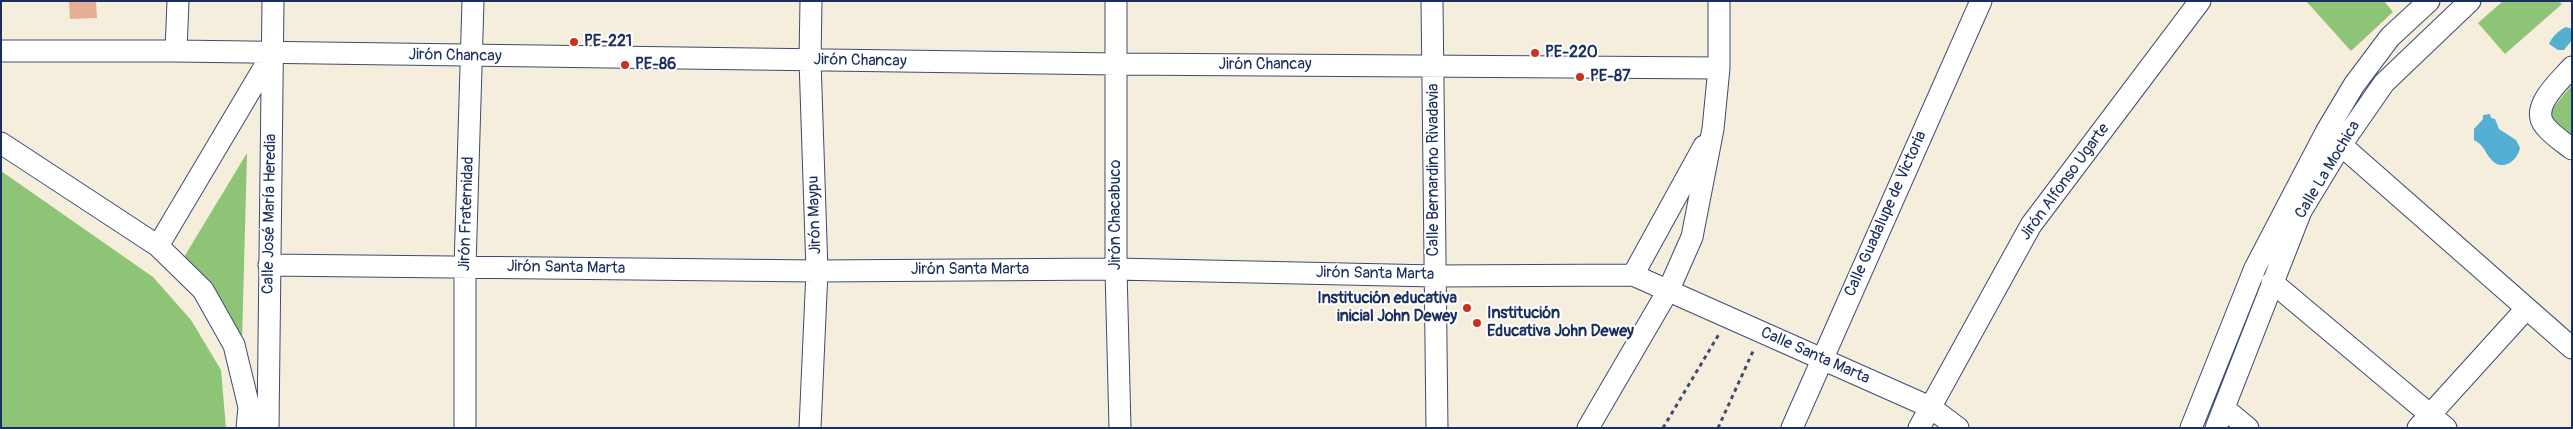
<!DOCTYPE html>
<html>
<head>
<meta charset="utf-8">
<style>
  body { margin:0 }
  #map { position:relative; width:2573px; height:429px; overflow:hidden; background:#f6eedc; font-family:Pangolin,sans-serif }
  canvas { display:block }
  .frame { position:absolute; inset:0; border:2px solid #1b2f5e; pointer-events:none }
</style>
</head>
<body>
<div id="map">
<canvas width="2573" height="429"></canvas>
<div class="frame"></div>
</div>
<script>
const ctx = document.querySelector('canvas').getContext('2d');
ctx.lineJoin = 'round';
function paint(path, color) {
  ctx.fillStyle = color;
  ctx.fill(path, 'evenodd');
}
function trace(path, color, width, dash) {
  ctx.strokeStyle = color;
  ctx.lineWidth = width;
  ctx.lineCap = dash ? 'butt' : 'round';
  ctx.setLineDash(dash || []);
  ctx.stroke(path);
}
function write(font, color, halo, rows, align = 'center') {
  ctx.font = font + ' Pangolin,sans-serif';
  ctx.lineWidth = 4;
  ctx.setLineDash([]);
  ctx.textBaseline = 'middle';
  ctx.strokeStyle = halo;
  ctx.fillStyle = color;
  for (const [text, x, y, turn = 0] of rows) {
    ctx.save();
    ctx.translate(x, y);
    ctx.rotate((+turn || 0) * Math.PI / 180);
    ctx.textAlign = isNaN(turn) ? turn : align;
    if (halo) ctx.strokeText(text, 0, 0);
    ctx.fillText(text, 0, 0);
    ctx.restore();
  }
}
const green = new Path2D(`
  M 2306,1 L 2384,1 L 2393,12 L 2351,51 Z
  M 2503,1 L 2559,1 L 2562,4 L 2505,54 L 2478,23 Z
  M 2572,85 L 2572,141 L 2548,114 Z
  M 247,153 L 242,341 L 181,262 Z
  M 1,171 L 153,277 L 191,320 L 221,370 L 226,428 L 1,428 Z`);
const water = new Path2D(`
  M 2566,27 L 2572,29 L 2572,40 L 2564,50 L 2558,50 L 2549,44 C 2552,37 2558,31 2566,27 Z
  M 2490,114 L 2491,118 L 2495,119 L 2499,129 L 2516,140 L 2520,148 C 2517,162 2501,173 2490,158 C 2484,151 2484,145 2474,140 L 2474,129 L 2483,119 L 2483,115 Z`);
const building = new Path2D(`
  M 69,1 L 96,1 L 97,18 L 70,19 Z`);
const path = new Path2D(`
  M 1663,428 L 1719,334
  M 1718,428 L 1754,349`);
const minor = new Path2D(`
  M 1116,1 L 1116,269 L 1120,428
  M 1432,1 L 1437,428
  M 1,51 L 176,51 L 1116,64 L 1719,68
  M 176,51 L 178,1
  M 2572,67 C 2560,81 2529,107 2545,126 C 2552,135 2563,142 2572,149
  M 1,143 L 158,246 L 203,290 L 234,345 L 249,407 L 247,428
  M 2341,145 L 2572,348
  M 158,246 L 272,54
  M 269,265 L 817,271 L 1116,269 L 1435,276 L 1633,275 L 1930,407 L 1958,428
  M 1633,275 L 1704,146
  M 2272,282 L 2446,428
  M 2225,409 L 2248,428
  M 268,428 L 273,1
  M 465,428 L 465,267 L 473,1
  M 810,428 L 817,271 L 810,60 L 811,1
  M 1588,428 L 1669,289 L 1692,237 L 1713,129 L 1719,68 L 1719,1
  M 1792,428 L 1981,1
  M 1919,428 L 2031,225 L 2200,1
  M 2191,428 L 2255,268 L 2326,132 L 2354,85 L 2390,37 L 2429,1
  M 2216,428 L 2301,211 L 2341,145 L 2384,83 L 2470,1
  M 2418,428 L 2526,309`);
const markers = [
  [574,42,5,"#c8321e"],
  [1535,53,5,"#c8321e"],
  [625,65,5,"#c8321e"],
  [1580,77,5,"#c8321e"],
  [1467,308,5,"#c8321e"],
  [1477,323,5,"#c8321e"]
];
const poiNames = [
  ["PE-221",584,42],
  ["PE-220",1545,53],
  ["PE-86",635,65],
  ["PE-87",1590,77],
  ["Institución educativa",1457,299,"right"],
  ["inicial John Dewey",1457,317,"right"],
  ["Institución",1487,314],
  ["Educativa John Dewey",1487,332]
];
const streetNames = [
  ["Jirón Chancay",455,56,1],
  ["Jirón Chancay",860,61,1],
  ["Jirón Chancay",1265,65],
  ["Calle Bernardino Rivadavia",1434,170,-90],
  ["Calle La Mochica",2328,170,-59],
  ["Jirón Alfonso Ugarte",2065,182,-54],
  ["Calle José María Heredia",270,214,-89],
  ["Jirón Fraternidad",467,214,-88],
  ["Calle Guadalupe de Victoria",1886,214,-66],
  ["Jirón Maypu",815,215,-92],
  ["Jirón Chacabuco",1116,215,-90],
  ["Jirón Santa Marta",566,268,1],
  ["Jirón Santa Marta",970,270],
  ["Jirón Santa Marta",1375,274,1],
  ["Calle Santa Marta",1815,356,24]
];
paint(green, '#8ec476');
paint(water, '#54b0d2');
paint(building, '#e6ae93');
trace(minor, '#3c4c71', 23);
trace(path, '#3c4c71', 3, [4, 4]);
trace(minor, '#fff', 21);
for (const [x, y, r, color] of markers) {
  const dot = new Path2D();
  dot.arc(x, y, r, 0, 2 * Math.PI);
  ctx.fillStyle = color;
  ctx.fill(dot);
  trace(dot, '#fff', 2);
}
write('bold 16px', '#1b2f5e', '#fff', poiNames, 'left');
write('16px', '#1b2f5e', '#fff', streetNames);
</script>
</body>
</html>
